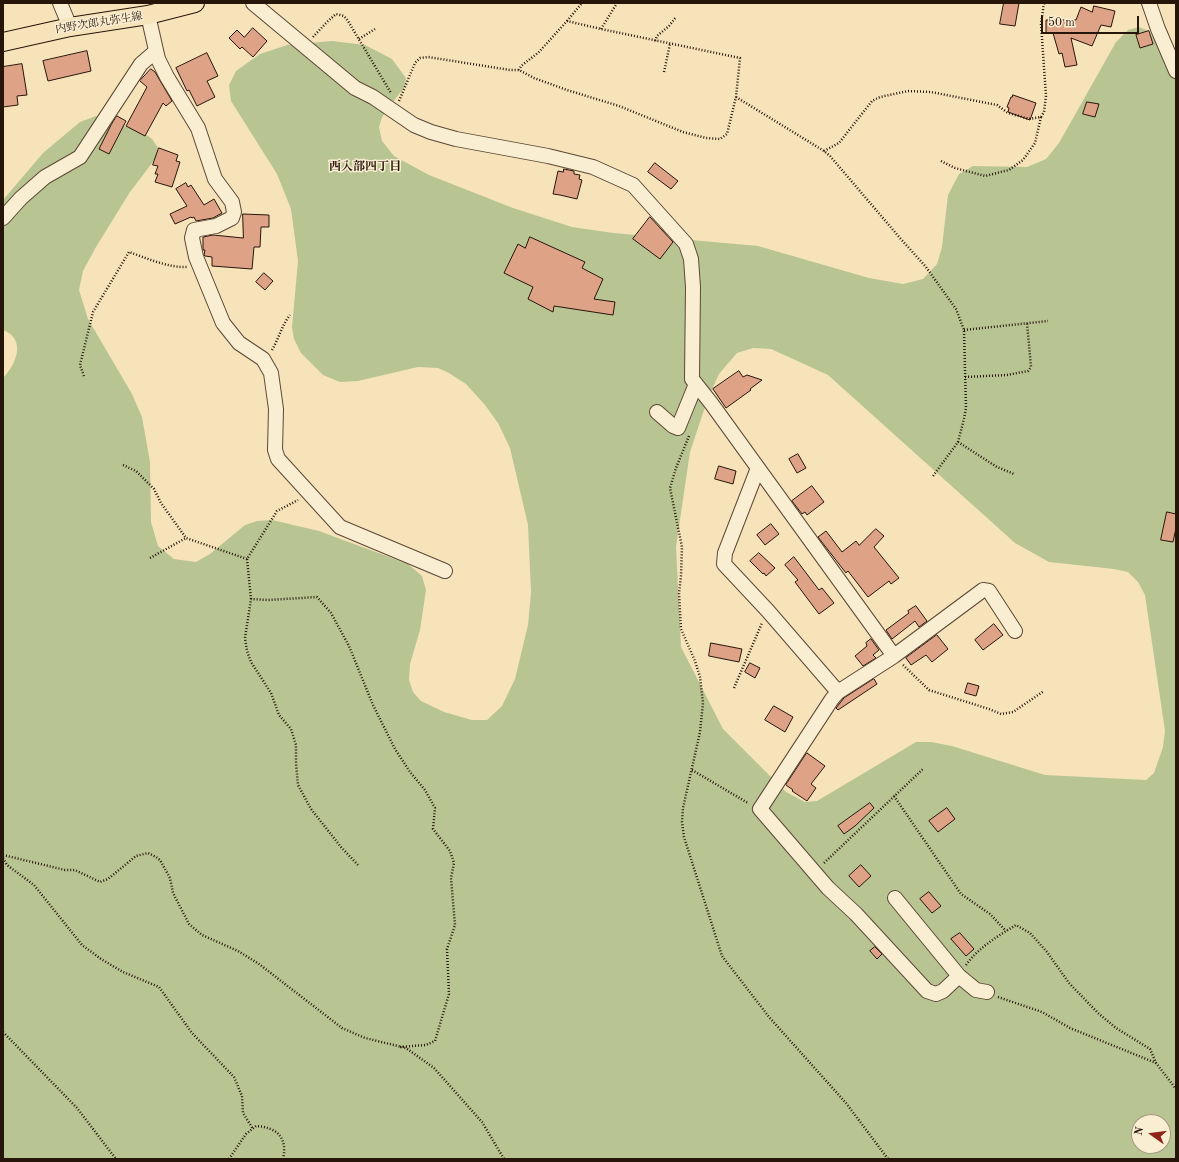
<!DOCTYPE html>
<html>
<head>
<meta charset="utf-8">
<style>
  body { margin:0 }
  #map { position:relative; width:1179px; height:1162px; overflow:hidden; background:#f6e3ba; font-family:"Old Standard TT",serif }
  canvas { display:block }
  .frame { position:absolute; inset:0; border:4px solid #281509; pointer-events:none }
  .north { position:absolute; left:1131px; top:1114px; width:40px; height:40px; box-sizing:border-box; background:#f9edd2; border:1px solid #a59782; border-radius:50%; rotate:284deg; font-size:11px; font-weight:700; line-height:16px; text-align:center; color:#281509 }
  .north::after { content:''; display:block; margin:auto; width:14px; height:18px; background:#8f2418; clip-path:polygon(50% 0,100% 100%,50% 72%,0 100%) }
  .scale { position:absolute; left:1041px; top:16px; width:98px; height:18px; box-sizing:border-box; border:2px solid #281509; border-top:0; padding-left:5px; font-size:12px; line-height:14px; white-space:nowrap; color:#281509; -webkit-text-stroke:3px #f9edd2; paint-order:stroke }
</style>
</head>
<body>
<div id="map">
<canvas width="1179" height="1162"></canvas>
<div class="frame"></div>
<div class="north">N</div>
<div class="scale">50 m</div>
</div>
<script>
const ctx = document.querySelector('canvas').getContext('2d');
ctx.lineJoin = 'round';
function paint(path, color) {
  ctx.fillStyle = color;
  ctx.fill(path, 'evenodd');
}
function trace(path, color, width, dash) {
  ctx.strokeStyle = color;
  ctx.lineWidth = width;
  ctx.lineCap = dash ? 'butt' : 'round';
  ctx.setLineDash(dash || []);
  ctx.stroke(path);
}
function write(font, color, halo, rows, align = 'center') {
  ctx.font = font + ' "Old Standard TT","Noto Serif JP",serif';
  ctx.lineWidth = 3;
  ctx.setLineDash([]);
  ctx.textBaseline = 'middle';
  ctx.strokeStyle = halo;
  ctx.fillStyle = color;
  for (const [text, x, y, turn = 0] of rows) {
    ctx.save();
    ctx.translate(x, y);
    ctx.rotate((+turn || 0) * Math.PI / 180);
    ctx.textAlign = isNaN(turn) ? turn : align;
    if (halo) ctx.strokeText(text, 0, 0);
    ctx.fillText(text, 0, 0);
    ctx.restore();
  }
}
const green = new Path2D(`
  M 1139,27 L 1148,31 L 1154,39 L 1176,80 L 1176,1159 L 3,1159 L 3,378 C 16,365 27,339 3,330 L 3,200 L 43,153 L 80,122 L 96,116 L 144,133 L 152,139 L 158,148 L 156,158 L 130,192 L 96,247 L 83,271 L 79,290 L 88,319 L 132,394 L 142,417 L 150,462 L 151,522 L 158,546 L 174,559 L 196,562 L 210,554 L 245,525 L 257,521 L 272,520 L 319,531 L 408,564 L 422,576 L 426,590 L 420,630 L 410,664 L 409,680 L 413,692 L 421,701 L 444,712 L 472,720 L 487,720 L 502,706 L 515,679 L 528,625 L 531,592 L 528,525 L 510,448 L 498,423 L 485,405 L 466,384 L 449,373 L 438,368 L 418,367 L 358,381 L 340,382 L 323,375 L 301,353 L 294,339 L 292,327 L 298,261 L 291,209 L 277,174 L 231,101 L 229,85 L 236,71 L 260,54 L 287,45 L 332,41 L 365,45 L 392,59 L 406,78 L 405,86 L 382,117 L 379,127 L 382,141 L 394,156 L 429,175 L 513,208 L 572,227 L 613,233 L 758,246 L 869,278 L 903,284 L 923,279 L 937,264 L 942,247 L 948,195 L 959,174 L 973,166 L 1027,167 L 1046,159 L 1059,143 L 1116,42 L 1128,30 ZM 753,348 L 771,349 L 828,375 L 1015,543 L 1049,562 L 1114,569 L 1128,572 L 1138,582 L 1145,595 L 1165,731 L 1163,747 L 1154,773 L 1146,780 L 1045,775 L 952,746 L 931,742 L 916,742 L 817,801 L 805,802 L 786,792 L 723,729 L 681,647 L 676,547 L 690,452 L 708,398 L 719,374 L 737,353 ZM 1139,1122 L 1163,1122 L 1163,1146 L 1139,1146 Z`);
const building = new Path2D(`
  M 1004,3 L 1019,3 L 1015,26 L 1000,24 Z
  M 1094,6 L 1115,11 L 1111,27 L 1101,25 L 1092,46 L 1071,38 L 1077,65 L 1065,67 L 1062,53 L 1059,54 L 1053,33 L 1046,33 L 1046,20 L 1076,20 L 1081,7 L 1092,12 Z
  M 253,28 L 267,41 L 253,57 L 242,47 L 240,49 L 229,38 L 237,30 L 244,37 Z
  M 1149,31 L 1153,44 L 1140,48 L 1136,35 Z
  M 87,51 L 91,71 L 48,81 L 43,61 Z
  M 207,53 L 218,76 L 207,81 L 215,97 L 197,106 L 189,90 L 187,91 L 176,68 Z
  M 22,64 L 27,95 L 17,96 L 18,105 L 3,107 L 3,67 Z
  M 151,69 L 155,72 L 172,101 L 166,106 L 163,103 L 145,136 L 126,126 L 147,87 L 140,81 Z
  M 1013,95 L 1036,103 L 1030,120 L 1008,112 L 1009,108 L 1007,107 L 1011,97 L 1012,97 Z
  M 1087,102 L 1099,104 L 1095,117 L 1083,114 Z
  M 117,116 L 126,121 L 109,154 L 99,149 L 111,125 Z
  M 159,148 L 178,155 L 176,161 L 180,162 L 172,187 L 155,182 L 158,174 L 155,174 L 158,166 L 153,165 Z
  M 655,163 L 678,181 L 671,189 L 648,172 Z
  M 564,169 L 574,171 L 574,174 L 580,175 L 579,179 L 582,180 L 577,199 L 560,195 L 553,194 L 558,171 L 563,172 Z
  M 186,183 L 188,187 L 191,185 L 204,205 L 214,199 L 222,213 L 213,218 L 196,221 L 194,217 L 192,218 L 191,217 L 175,224 L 170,214 L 187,206 L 176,189 Z
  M 243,214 L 269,215 L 269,227 L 261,227 L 260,247 L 254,247 L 252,269 L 212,266 L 212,257 L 205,256 L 204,255 L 205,250 L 203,250 L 203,237 L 213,235 L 243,238 Z
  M 650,217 L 673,242 L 660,259 L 633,239 Z
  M 530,237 L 585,262 L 582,268 L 603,279 L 594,299 L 615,302 L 613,315 L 554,306 L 553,312 L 528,299 L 533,287 L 504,273 L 518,244 L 525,248 Z
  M 264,273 L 273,281 L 265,290 L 256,282 Z
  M 739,371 L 743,377 L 747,375 L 762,380 L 750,389 L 751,390 L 726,408 L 713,389 Z
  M 798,454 L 806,468 L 797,473 L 789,459 Z
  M 719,466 L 736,471 L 733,484 L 715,479 Z
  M 812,486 L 824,502 L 807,515 L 805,512 L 802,514 L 792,501 Z
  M 1167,512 L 1176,514 L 1176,528 L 1173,542 L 1161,540 Z
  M 771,524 L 779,534 L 765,545 L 757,535 Z
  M 876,529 L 884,536 L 874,547 L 899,578 L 891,584 L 889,581 L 868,597 L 848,571 L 846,573 L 818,537 L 826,531 L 842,552 L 856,541 L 859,545 Z
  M 759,553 L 775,568 L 766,576 L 764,573 L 763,574 L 750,561 Z
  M 794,557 L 819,590 L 822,588 L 834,603 L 819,614 L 795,582 L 798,580 L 785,565 Z
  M 916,606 L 927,621 L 919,627 L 915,621 L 892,639 L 886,630 L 909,613 L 908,611 Z
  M 994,624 L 1003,635 L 983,650 L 975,640 Z
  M 937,635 L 948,649 L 932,662 L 926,655 L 911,665 L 906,658 Z
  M 871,639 L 879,650 L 873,655 L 876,658 L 863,666 L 855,656 L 867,646 L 866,643 Z
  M 711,643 L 742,649 L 739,662 L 709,656 Z
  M 750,663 L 760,668 L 755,678 L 745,672 Z
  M 874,679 L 877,684 L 838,710 L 836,708 L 844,698 Z
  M 968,683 L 979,686 L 976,696 L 965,693 Z
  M 774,706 L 793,717 L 785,732 L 765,720 Z
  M 807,753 L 825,766 L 811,784 L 816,788 L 807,801 L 792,791 L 793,790 L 786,785 Z
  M 870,803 L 874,808 L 855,826 L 844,834 L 838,826 Z
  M 947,808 L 955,819 L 938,832 L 929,821 Z
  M 861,865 L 871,876 L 859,887 L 849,876 Z
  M 929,892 L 941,906 L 932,913 L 920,899 Z
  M 960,933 L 974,949 L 966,956 L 951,939 Z
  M 875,947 L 882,954 L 877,959 L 870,951 Z`);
const path = new Path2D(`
  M 567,21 L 582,3
  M 601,29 L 617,3
  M 313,37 L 327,22 L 336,14 L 344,16 L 348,21 L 391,93
  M 359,39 L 375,29
  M 655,41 L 657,36 L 669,26 L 676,17
  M 664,72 L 670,44
  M 736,97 L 824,151 L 830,156 L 900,238 L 926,267 L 956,309 L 964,330 L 966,408 L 964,419 L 958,442 L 933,476
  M 399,101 L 415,63 L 420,58 L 428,57 L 510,70 L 519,70 L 534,78 L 567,90 L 619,106 L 683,132 L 706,138 L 720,139 L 727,134 L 736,97 L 740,58 L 601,29 L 567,21 L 539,52 L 521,66 L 519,70
  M 824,151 L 839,143 L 872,101 L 880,97 L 908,91 L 931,92 L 997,105 L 1008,113 L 1029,119 L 1041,117 L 1044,112 L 1046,96 L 1041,24 L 1044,3
  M 941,161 L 955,168 L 985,176 L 1009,170 L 1023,160 L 1035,143 L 1041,117
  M 964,330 L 1048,321
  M 272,350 C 279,338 282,325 290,315
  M 84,376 L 80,365 L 93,312 L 129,252 C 146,258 169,268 187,267
  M 965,377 L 1007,375 L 1028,371 L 1031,367 L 1027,323
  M 689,436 L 676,468 L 670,488 L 682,547 L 681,576 L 679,593 L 681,629 L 695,661 L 700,677 L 703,703 L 700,732 L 683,808 L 682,822 L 684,837 L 722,956 L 769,1017 L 846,1103 L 888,1159
  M 958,442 L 997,467 L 1014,474
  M 123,465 L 136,471 L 154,489 L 161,503 L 186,538 L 247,559
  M 150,558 L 186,538
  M 251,599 L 247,559 L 277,511 L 298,500
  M 903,665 L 929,690 L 989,709 L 1001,714 L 1013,712 L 1044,691
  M 734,688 L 762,623
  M 692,770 L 748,803
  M 894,796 L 961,894 L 990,914 L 1006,931
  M 3,855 L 65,870 L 75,870 L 100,882 L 108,879 L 136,856 L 148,853 L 156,857 L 160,860 L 170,878 L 173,893 L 189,924 L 202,935 L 238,951 L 259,964 L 342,1028 L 365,1038 L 406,1048 L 434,1068 L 482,1122 L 504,1159
  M 3,858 L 7,865 L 34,885 L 82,945 L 101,959 L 123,972 L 159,987 L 192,1033 L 234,1077 L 242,1096 L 243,1113 L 253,1129
  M 824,863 L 924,768
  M 358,865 L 341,847 L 311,809 L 298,785 L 296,763 L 296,745 L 291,729 L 279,715 L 271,693 L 251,662 L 247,651 L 245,638 L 251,599 L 268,600 L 317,597 L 331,613 L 349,646 L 373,705 L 395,749 L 410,772 L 425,790 L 435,808 L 433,829 L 450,851 L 454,863 L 451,878 L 455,925 L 447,949 L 449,994 L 435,1041 L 426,1045 L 400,1047
  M 966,965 C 979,947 998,936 1016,925 L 1030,933 L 1047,952 L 1069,983 L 1098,1013 L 1116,1028 L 1150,1049 L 1156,1063 L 1176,1089
  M 998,997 L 1042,1012 L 1070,1028 L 1156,1063
  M 3,1032 L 77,1108 L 116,1159
  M 229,1159 L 246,1134 L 256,1126 C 276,1127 288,1137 283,1159`);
const minor = new Path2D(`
  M 60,3 L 70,27
  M 253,3 L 355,88 L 373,97 L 414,125 L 431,132 L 456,139 L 548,156 L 593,167 L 633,185 L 686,244 L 691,259 L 693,287 L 692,379 L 711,403 L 758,468 L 725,553 L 724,564 L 768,611 L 838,692 L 832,699 L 760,809 L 828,888 L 856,914 L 927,991 L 936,994 L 943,991 L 959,976
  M 1149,3 L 1158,29 L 1176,71
  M 148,15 L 158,59 L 167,77 L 198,128 L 215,179 L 232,202 L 234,212 L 232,218 L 216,226 L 194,230 L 192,238 L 196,257 L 223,323 L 239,343 L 263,359 L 271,373 L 276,409 L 275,450 L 278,459 L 340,527 L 445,571
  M 3,218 L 21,198 L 45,177 L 80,157 L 141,64 L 156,51
  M 657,412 L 673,426 L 678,428 L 696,384
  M 758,468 L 894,656 L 983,590 L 989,591 L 1015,631
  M 838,692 L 894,656
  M 895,898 L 959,976 L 976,990 L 987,992`);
const major = new Path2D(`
  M 3,42 L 70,27 L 148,15 L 195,3`);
const streetNames = [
  ["内野次郎丸弥生線",99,23,-9]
];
const neighbourhoodNames = [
  ["西入部四丁目",365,167]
];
paint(green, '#b8c593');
paint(building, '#dea287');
trace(building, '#281509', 1);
trace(minor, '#5c4835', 16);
trace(major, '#281509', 20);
trace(path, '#281509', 2.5, [1, 2]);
trace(minor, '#f9edd2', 14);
trace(major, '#f6e3ba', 18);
write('11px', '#281509', '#f9edd2', streetNames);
write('bold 12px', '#281509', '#f9edd2', neighbourhoodNames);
</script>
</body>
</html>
